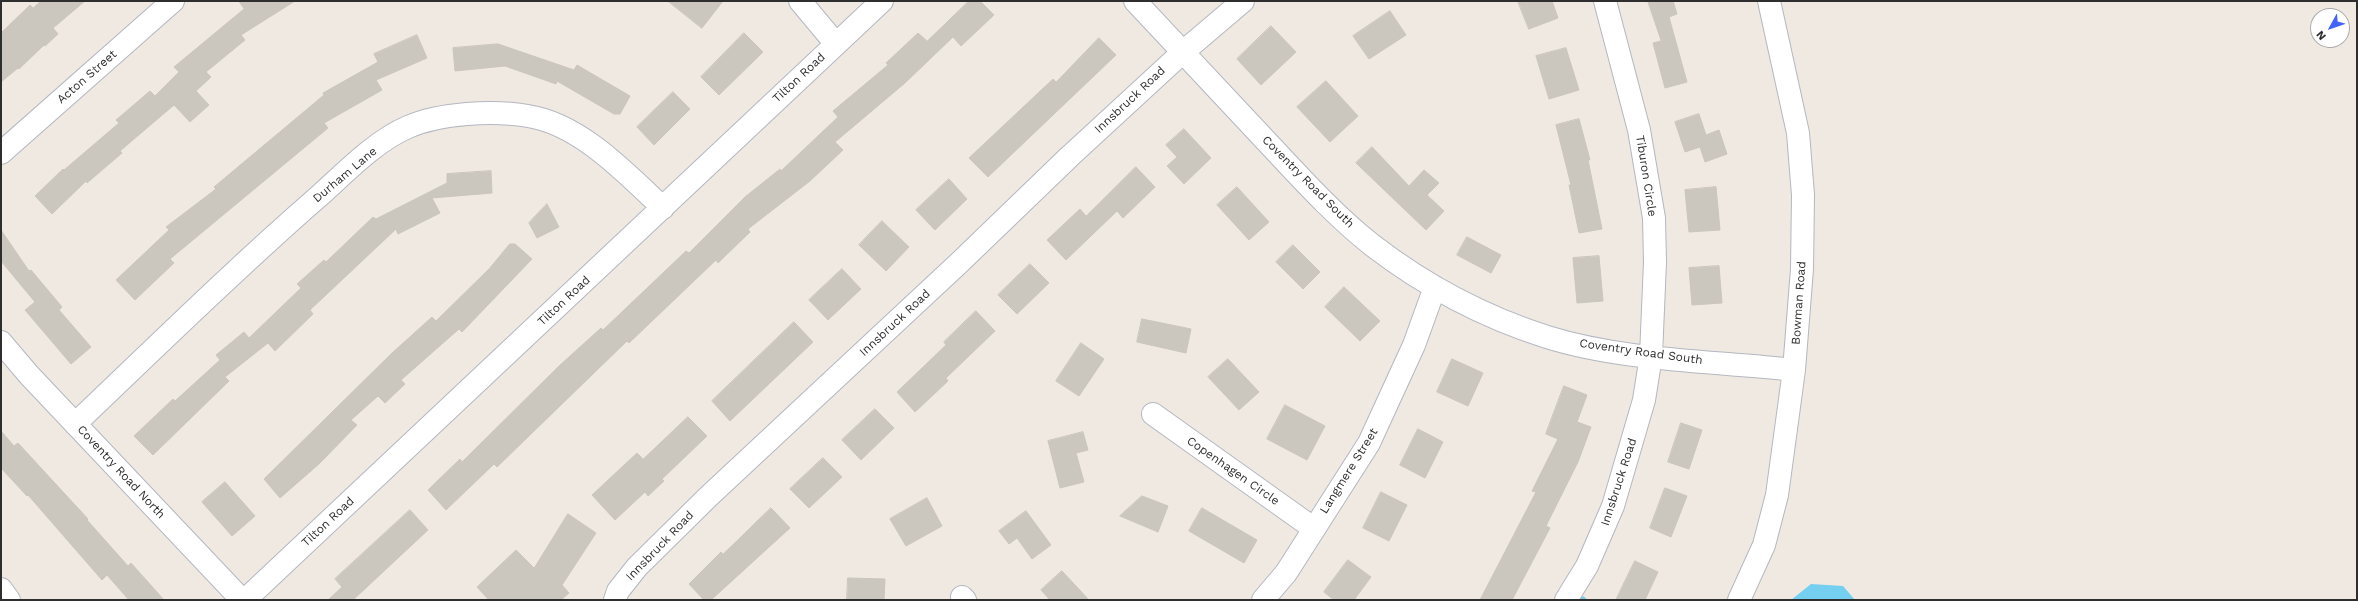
<!DOCTYPE html>
<html>
<head>
<meta charset="utf-8">
<style>
  body { margin:0 }
  #map { position:relative; width:2358px; height:601px; overflow:hidden; background:#efe9e1; font-family:"Work Sans",sans-serif }
  canvas { display:block }
  .frame { position:absolute; inset:0; border:2px solid #2e2e2e; pointer-events:none }
  .north { position:absolute; left:2310px; top:8px; width:40px; height:40px; box-sizing:border-box; background:#fff; border:1px solid #ababab; border-radius:50%; rotate:230deg; font-size:11px; font-weight:700; line-height:16px; text-align:center; color:#2e2e2e }
  .north::after { content:''; display:block; margin:auto; width:14px; height:18px; background:#4264fb; clip-path:polygon(50% 0,100% 100%,50% 72%,0 100%) }
</style>
</head>
<body>
<div id="map">
<canvas width="2358" height="601"></canvas>
<div class="frame"></div>
<div class="north">N</div>
</div>
<script>
const ctx = document.querySelector('canvas').getContext('2d');
ctx.lineJoin = 'round';
function paint(path, color) {
  ctx.fillStyle = color;
  ctx.fill(path, 'evenodd');
}
function trace(path, color, width, dash) {
  ctx.strokeStyle = color;
  ctx.lineWidth = width;
  ctx.lineCap = dash ? 'butt' : 'round';
  ctx.setLineDash(dash || []);
  ctx.stroke(path);
}
function write(font, color, halo, rows, align = 'center') {
  ctx.font = font + ' "Work Sans",sans-serif';
  ctx.lineWidth = 3;
  ctx.setLineDash([]);
  ctx.textBaseline = 'middle';
  ctx.strokeStyle = halo;
  ctx.fillStyle = color;
  for (const [text, x, y, turn = 0] of rows) {
    ctx.save();
    ctx.translate(x, y);
    ctx.rotate((+turn || 0) * Math.PI / 180);
    ctx.textAlign = isNaN(turn) ? turn : align;
    if (halo) ctx.strokeText(text, 0, 0);
    ctx.fillText(text, 0, 0);
    ctx.restore();
  }
}
const water = new Path2D(`
  M 1811,584 L 1843,586 L 1855,600 L 1791,600 Z`);
const stream = new Path2D(`
  M 1583,599 L 1584,600`);
const building = new Path2D(`
  M 41,1 L 85,1 L 53,28 L 58,34 L 45,46 L 44,45 L 19,69 L 18,68 L 1,82 L 1,33 L 30,5 L 33,8 Z
  M 239,1 L 295,1 L 241,35 L 245,40 L 206,72 L 211,77 L 196,91 L 209,105 L 190,122 L 174,105 L 120,151 L 122,153 L 87,183 L 86,181 L 52,214 L 35,196 L 63,169 L 64,170 L 119,123 L 116,120 L 150,91 L 155,96 L 179,72 L 174,67 L 244,9 Z
  M 668,1 L 723,1 L 702,28 Z
  M 969,1 L 980,1 L 994,15 L 961,46 L 953,37 L 905,83 L 835,142 L 843,150 L 810,181 L 748,229 L 750,232 L 718,263 L 716,260 L 629,343 L 627,341 L 497,467 L 494,464 L 446,510 L 428,490 L 460,459 L 462,462 L 559,366 L 601,328 L 603,330 L 686,251 L 689,253 L 745,197 L 780,169 L 781,171 L 838,117 L 833,111 L 888,65 L 886,63 L 918,33 L 927,41 Z
  M 1518,1 L 1552,1 L 1558,18 L 1529,29 Z
  M 1648,1 L 1673,1 L 1677,14 L 1669,17 L 1687,82 L 1665,88 L 1653,43 L 1661,41 Z
  M 1390,11 L 1406,35 L 1369,59 L 1353,36 Z
  M 1271,26 L 1296,52 L 1261,85 L 1237,59 Z
  M 744,33 L 763,52 L 719,95 L 701,77 Z
  M 417,35 L 427,58 L 376,80 L 382,90 L 324,123 L 328,128 L 170,259 L 174,263 L 135,300 L 116,280 L 169,230 L 166,227 L 216,189 L 214,187 L 324,95 L 323,93 L 378,62 L 374,54 Z
  M 1099,38 L 1116,55 L 988,177 L 969,158 L 1053,79 L 1056,82 Z
  M 498,44 L 574,70 L 577,65 L 630,96 L 620,114 L 614,114 L 557,81 L 556,84 L 505,66 L 455,71 L 453,48 Z
  M 1566,48 L 1579,90 L 1549,99 L 1536,56 Z
  M 1326,81 L 1358,116 L 1330,142 L 1297,107 Z
  M 673,92 L 690,109 L 654,145 L 637,127 Z
  M 1699,114 L 1706,135 L 1719,130 L 1727,154 L 1705,162 L 1700,147 L 1685,152 L 1675,122 Z
  M 1579,119 L 1590,160 L 1588,160 L 1602,229 L 1579,233 L 1569,185 L 1571,185 L 1556,125 Z
  M 1184,129 L 1211,158 L 1184,184 L 1167,166 L 1177,157 L 1166,145 Z
  M 1372,147 L 1409,186 L 1424,170 L 1439,183 L 1427,195 L 1444,211 L 1426,230 L 1356,163 Z
  M 1136,167 L 1155,187 L 1123,218 L 1117,211 L 1066,260 L 1047,240 L 1080,209 L 1086,216 Z
  M 491,171 L 492,193 L 432,198 L 440,213 L 398,234 L 396,229 L 310,310 L 313,314 L 275,351 L 268,343 L 225,377 L 229,381 L 153,455 L 134,436 L 173,399 L 175,401 L 220,360 L 216,355 L 244,332 L 249,338 L 301,288 L 297,284 L 324,260 L 326,262 L 373,217 L 376,219 L 447,183 L 447,174 Z
  M 949,179 L 967,199 L 935,230 L 916,210 Z
  M 1237,187 L 1269,222 L 1249,240 L 1217,205 Z
  M 1716,187 L 1720,230 L 1689,232 L 1685,190 Z
  M 547,204 L 559,227 L 537,238 L 529,223 Z
  M 882,221 L 909,247 L 886,271 L 859,245 Z
  M 1,230 L 29,271 L 31,270 L 62,307 L 59,310 L 91,347 L 71,364 L 25,310 L 35,302 L 1,261 Z
  M 1467,237 L 1501,255 L 1491,273 L 1457,255 Z
  M 510,244 L 515,244 L 532,259 L 462,332 L 459,329 L 401,380 L 405,384 L 385,403 L 378,396 L 351,420 L 357,425 L 319,464 L 280,498 L 264,479 L 392,353 L 432,317 L 436,321 L 489,269 Z
  M 1293,245 L 1320,272 L 1303,289 L 1276,262 Z
  M 1599,256 L 1603,301 L 1577,303 L 1573,258 Z
  M 1030,264 L 1049,283 L 1017,314 L 998,295 Z
  M 1719,266 L 1722,303 L 1692,305 L 1689,268 Z
  M 842,269 L 861,289 L 828,320 L 809,300 Z
  M 1344,287 L 1380,321 L 1360,341 L 1325,307 Z
  M 976,311 L 995,331 L 946,378 L 948,381 L 915,412 L 897,392 L 946,345 L 944,342 Z
  M 1142,319 L 1191,329 L 1186,353 L 1137,342 Z
  M 794,322 L 813,342 L 730,421 L 712,401 Z
  M 1081,343 L 1104,359 L 1079,396 L 1056,381 Z
  M 1228,359 L 1259,392 L 1239,410 L 1208,377 Z
  M 1452,359 L 1483,373 L 1468,406 L 1437,392 Z
  M 1564,386 L 1587,395 L 1577,422 L 1591,427 L 1578,462 L 1546,526 L 1550,528 L 1512,600 L 1480,600 L 1536,492 L 1532,491 L 1558,439 L 1546,434 Z
  M 1285,405 L 1325,426 L 1307,460 L 1267,439 Z
  M 875,409 L 894,428 L 861,460 L 842,440 Z
  M 688,417 L 707,436 L 662,479 L 664,481 L 648,496 L 645,492 L 615,520 L 592,495 L 637,453 L 643,459 Z
  M 1681,423 L 1702,430 L 1689,469 L 1668,462 Z
  M 1418,429 L 1443,442 L 1425,478 L 1400,465 Z
  M 1,431 L 14,446 L 18,443 L 88,519 L 87,520 L 128,566 L 131,563 L 164,600 L 129,600 L 107,575 L 102,580 L 28,495 L 27,496 L 1,468 Z
  M 1083,432 L 1088,450 L 1076,453 L 1084,482 L 1060,488 L 1048,441 Z
  M 823,458 L 842,477 L 809,508 L 790,489 Z
  M 225,482 L 255,516 L 232,536 L 202,502 Z
  M 1665,488 L 1687,496 L 1671,537 L 1650,528 Z
  M 1381,492 L 1407,505 L 1389,541 L 1363,528 Z
  M 1142,496 L 1168,506 L 1158,532 L 1120,516 Z
  M 927,498 L 942,526 L 906,546 L 890,519 Z
  M 771,508 L 790,528 L 711,600 L 704,600 L 689,584 L 721,552 L 723,554 Z
  M 1202,508 L 1257,540 L 1244,563 L 1189,531 Z
  M 410,510 L 428,530 L 353,600 L 328,600 L 342,587 L 335,579 Z
  M 1026,511 L 1051,545 L 1032,559 L 1017,538 L 1009,544 L 999,531 Z
  M 568,514 L 596,533 L 562,585 L 569,593 L 561,600 L 489,600 L 477,587 L 516,550 L 534,568 Z
  M 1348,560 L 1371,577 L 1354,600 L 1334,600 L 1324,592 Z
  M 1635,561 L 1658,572 L 1645,600 L 1616,600 Z
  M 1062,571 L 1089,600 L 1050,600 L 1041,590 Z
  M 848,578 L 885,579 L 884,600 L 847,600 Z`);
const minor = new Path2D(`
  M 800,1 L 836,44
  M 1135,1 C 1179,48 1223,95 1268,143 C 1301,178 1334,215 1372,245 C 1424,285 1484,317 1547,337 C 1624,361 1714,361 1794,370
  M 1,153 L 173,1
  M 1,342 L 29,375 L 242,600
  M 1153,414 L 1313,528
  M 75,424 C 155,348 234,270 318,197 C 344,174 375,141 408,127 C 440,113 493,110 528,116 C 580,124 626,173 663,208
  M 1,589 L 9,600
  M 962,597 L 965,600
  M 245,600 L 882,1
  M 615,600 L 618,591 L 637,567 L 709,496 L 959,263 L 1069,157 L 1183,52 L 1243,1
  M 1263,600 L 1286,573 L 1369,443 L 1414,345 L 1435,287
  M 1566,600 L 1587,566 L 1613,506 L 1644,400 L 1651,356 L 1655,262 L 1654,218 L 1639,130 L 1605,1
  M 1739,600 L 1764,545 L 1777,495 L 1794,370 L 1802,269 L 1803,195 L 1798,133 L 1769,1`);
const streetNames = [
  ["Acton Street",87,77,-41],
  ["Tilton Road",799,78,-43],
  ["Innsbruck Road",1130,100,-43],
  ["Durham Lane",345,175,-40],
  ["Tiburon Circle",1646,176,81],
  ["Coventry Road South",1308,182,45],
  ["Tilton Road",564,301,-43],
  ["Bowman Road",1799,303,-86],
  ["Innsbruck Road",895,323,-43],
  ["Coventry Road South",1641,352,8],
  ["Copenhagen Circle",1233,471,35],
  ["Langmere Street",1349,471,-58],
  ["Coventry Road North",121,472,47],
  ["Innsbruck Road",1619,482,-72],
  ["Tilton Road",328,522,-43],
  ["Innsbruck Road",660,546,-46]
];
paint(water, '#75cff0');
trace(stream, '#75cff0', 5);
paint(building, '#cbc7bf');
trace(building, '#cbc5ba', 1);
trace(minor, '#b4b7c1', 24);
trace(minor, '#fff', 22);
write('12px', '#2e2e2e', '#fff', streetNames);
</script>
</body>
</html>
